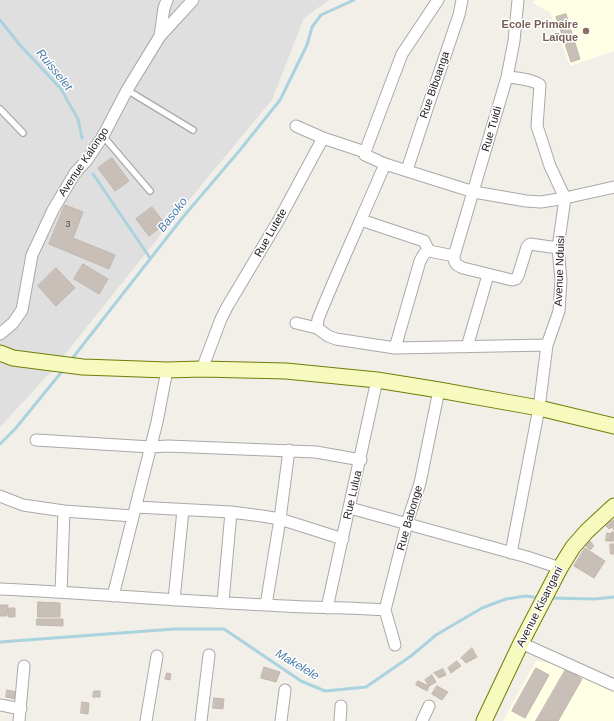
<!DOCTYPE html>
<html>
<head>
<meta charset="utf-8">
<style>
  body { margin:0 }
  canvas { display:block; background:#f2efe9 }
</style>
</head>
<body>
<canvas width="614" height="721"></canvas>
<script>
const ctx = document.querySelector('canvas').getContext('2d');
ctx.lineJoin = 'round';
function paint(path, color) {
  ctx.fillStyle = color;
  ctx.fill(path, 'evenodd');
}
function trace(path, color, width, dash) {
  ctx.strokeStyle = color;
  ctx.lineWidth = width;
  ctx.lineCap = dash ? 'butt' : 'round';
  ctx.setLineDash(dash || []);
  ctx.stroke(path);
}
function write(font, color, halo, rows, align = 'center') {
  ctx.font = font + ' Helvetica,sans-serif';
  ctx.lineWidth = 3;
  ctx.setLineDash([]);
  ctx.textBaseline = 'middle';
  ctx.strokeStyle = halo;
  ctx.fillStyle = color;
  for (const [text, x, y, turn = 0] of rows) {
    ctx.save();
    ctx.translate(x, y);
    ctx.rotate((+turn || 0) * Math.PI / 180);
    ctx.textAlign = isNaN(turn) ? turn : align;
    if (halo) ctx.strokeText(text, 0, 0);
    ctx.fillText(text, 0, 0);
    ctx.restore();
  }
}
const residential = new Path2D(`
  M 0,0 L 329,0 L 304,18 L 272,100 L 170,223 L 50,373 L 0,427 Z`);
const education = new Path2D(`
  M 535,0 L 614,0 L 614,51 L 570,66 L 550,12 L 533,3 Z
  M 536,661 L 554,664 L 614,690 L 614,721 L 503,721 Z`);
const stream = new Path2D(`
  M 0,20 L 19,44 L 61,89 L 78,119 L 82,138
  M 93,174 L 150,258
  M 71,360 L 183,217 L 240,150 L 280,100 L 307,45 L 312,27 L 321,15 L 354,0
  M 0,444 L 15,429 L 64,369
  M 550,598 L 595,599 L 614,597
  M 0,642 L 174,629 L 224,629 L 301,681 L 325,691 L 366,687 L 411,656 L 436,635 L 482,608 L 506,599 L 526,596 L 540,598`);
const building = new Path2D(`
  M 566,14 L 580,59 L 571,62 L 556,17 Z
  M 112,158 L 129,181 L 115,191 L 98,168 Z
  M 65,205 L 83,212 L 73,238 L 115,255 L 109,269 L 49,244 Z
  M 152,207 L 165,224 L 149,236 L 136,219 Z
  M 83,264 L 108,279 L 99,294 L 74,279 Z
  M 56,268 L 75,288 L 56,306 L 38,286 Z
  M 614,520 L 614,530 L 609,523 Z
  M 609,524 L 612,527 L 609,529 L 606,526 Z
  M 612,532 L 614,532 L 614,541 L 611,541 Z
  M 607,533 L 612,534 L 611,541 L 606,541 Z
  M 590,541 L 594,546 L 590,550 L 585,545 Z
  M 610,544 L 614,544 L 614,554 L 611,554 Z
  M 585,548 L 605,561 L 594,578 L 574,566 Z
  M 38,602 L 60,603 L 60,617 L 38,617 Z
  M 0,605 L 8,605 L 7,616 L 0,616 Z
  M 9,608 L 15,608 L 15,617 L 9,617 Z
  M 37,619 L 63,619 L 63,626 L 37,625 Z
  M 472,648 L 477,657 L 466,663 L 461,658 Z
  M 457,661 L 461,666 L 451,673 L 448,668 Z
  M 264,667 L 280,672 L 276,682 L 261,678 Z
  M 536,668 L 549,675 L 525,718 L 512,711 Z
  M 443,669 L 446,675 L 439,678 L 434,673 Z
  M 566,669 L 582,679 L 558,721 L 536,721 Z
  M 167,673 L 171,674 L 170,680 L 165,679 Z
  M 432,675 L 436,682 L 429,686 L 425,680 Z
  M 418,681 L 429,686 L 427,691 L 416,685 Z
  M 437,686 L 448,692 L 442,700 L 432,694 Z
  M 7,690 L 17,692 L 16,699 L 6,697 Z
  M 94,691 L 100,691 L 100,697 L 93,697 Z
  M 214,698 L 224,699 L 223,709 L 213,708 Z
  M 82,702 L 89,703 L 88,714 L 81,713 Z`);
const lane = new Path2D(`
  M 127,90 L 193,130
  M 0,109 L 23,133
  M 103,136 L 150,191`);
const street = new Path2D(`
  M 438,0 L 402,54 L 365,152 L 365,155 L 385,164 L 474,192 L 526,201 L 541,202 L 565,198 L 614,187
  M 518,0 L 514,41 L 507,77 L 454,256 C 454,263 456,265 463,268 L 512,280 L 516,279 L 518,276 L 527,247 L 530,244 L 558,248
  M 160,36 L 164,8 L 167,0
  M 507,77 C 517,78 532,79 540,85 L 537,126 L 550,166 L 565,198 L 558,248 L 561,280 L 559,311 L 547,345 L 539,408 L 511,553
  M 296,126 L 323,138
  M 407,170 L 428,106 L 459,15 L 462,0
  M 361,220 L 424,241 L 429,251
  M 296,323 L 317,328 L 328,336 L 336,339 L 395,348 L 547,345
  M 317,328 L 318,319 C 339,267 363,216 385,164
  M 0,334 L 13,323 L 22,310 L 32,255 L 53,210 L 75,173 L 87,160 L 103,136 L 127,90 L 160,36 L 193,0
  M 467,347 L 488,275
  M 395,348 L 420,261 L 424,254 L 429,251 L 454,256
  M 202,369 L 221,319 L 227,307 L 280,218 L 323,138 L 365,152
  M 36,440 L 151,447 L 168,446 L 316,452 L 361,460
  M 0,496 L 23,505 L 64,511 L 133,516
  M 136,507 L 231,512 L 262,516 L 280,519 L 343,539
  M 350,508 L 527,557 L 560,568
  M 0,589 C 89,593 178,601 267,605 C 306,608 346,607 385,610
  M 61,592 L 64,511
  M 113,596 L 157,422 L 167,370
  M 174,600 L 183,510
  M 223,602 L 231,512
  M 266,605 L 280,519 L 289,450
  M 327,608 L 377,380
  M 521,643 L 614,685
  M 395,645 L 385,610 L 407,523 L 420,483 L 439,390
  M 0,705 L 21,709
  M 19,721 L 24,666
  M 146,721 L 157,656
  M 201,721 L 209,655
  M 281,721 L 285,690
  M 340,721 L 341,706
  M 422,721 L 429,706`);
const secondary = new Path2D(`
  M 0,353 L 13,358 L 83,367 L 167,370 L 202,369 L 286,371 L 377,380 L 439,390 L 539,408 L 614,426
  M 484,721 L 521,643 L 560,568 L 573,547 L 587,531 L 614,506`);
const markers = [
  [586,31,4,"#8d6e63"]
];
const numberNames = [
  ["3",68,225]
];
const educationNames = [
  ["Ecole Primaire",578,25],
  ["Laïque",578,38]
];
const streetNames = [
  ["Rue Biboanga",435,85,-71],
  ["Rue Tuidi",492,129,-74],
  ["Avenue Kalongo",84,162,-56],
  ["Rue Lutete",271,233,-60],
  ["Avenue Nduisi",560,271,-88],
  ["Rue Lulua",353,495,-77],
  ["Rue Babonge",410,518,-74],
  ["Avenue Kisangani",540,607,-63]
];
const waterNames = [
  ["Ruisselet",54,70,51],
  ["Basoko",173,215,-52],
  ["Makelele",297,665,31]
];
paint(residential, '#e0dfdf');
paint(education, '#ffffe5');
trace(stream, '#aad3df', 3);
paint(building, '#c7bfb8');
trace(building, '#c4b6ab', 1);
trace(lane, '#a9a9a9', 8);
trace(street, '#a9a9a9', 13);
trace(secondary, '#707d05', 17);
trace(lane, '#fff', 5.5);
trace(street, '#fff', 11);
trace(secondary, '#f7fabf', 15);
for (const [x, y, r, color] of markers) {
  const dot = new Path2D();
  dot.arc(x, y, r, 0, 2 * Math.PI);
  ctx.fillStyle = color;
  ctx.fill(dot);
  trace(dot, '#fff', 1.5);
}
write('9px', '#4b4948', null, numberNames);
write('bold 11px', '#785e54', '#fff', educationNames, 'right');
write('11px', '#222', '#fff', streetNames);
write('italic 12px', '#4a7aab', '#fff', waterNames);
</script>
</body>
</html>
